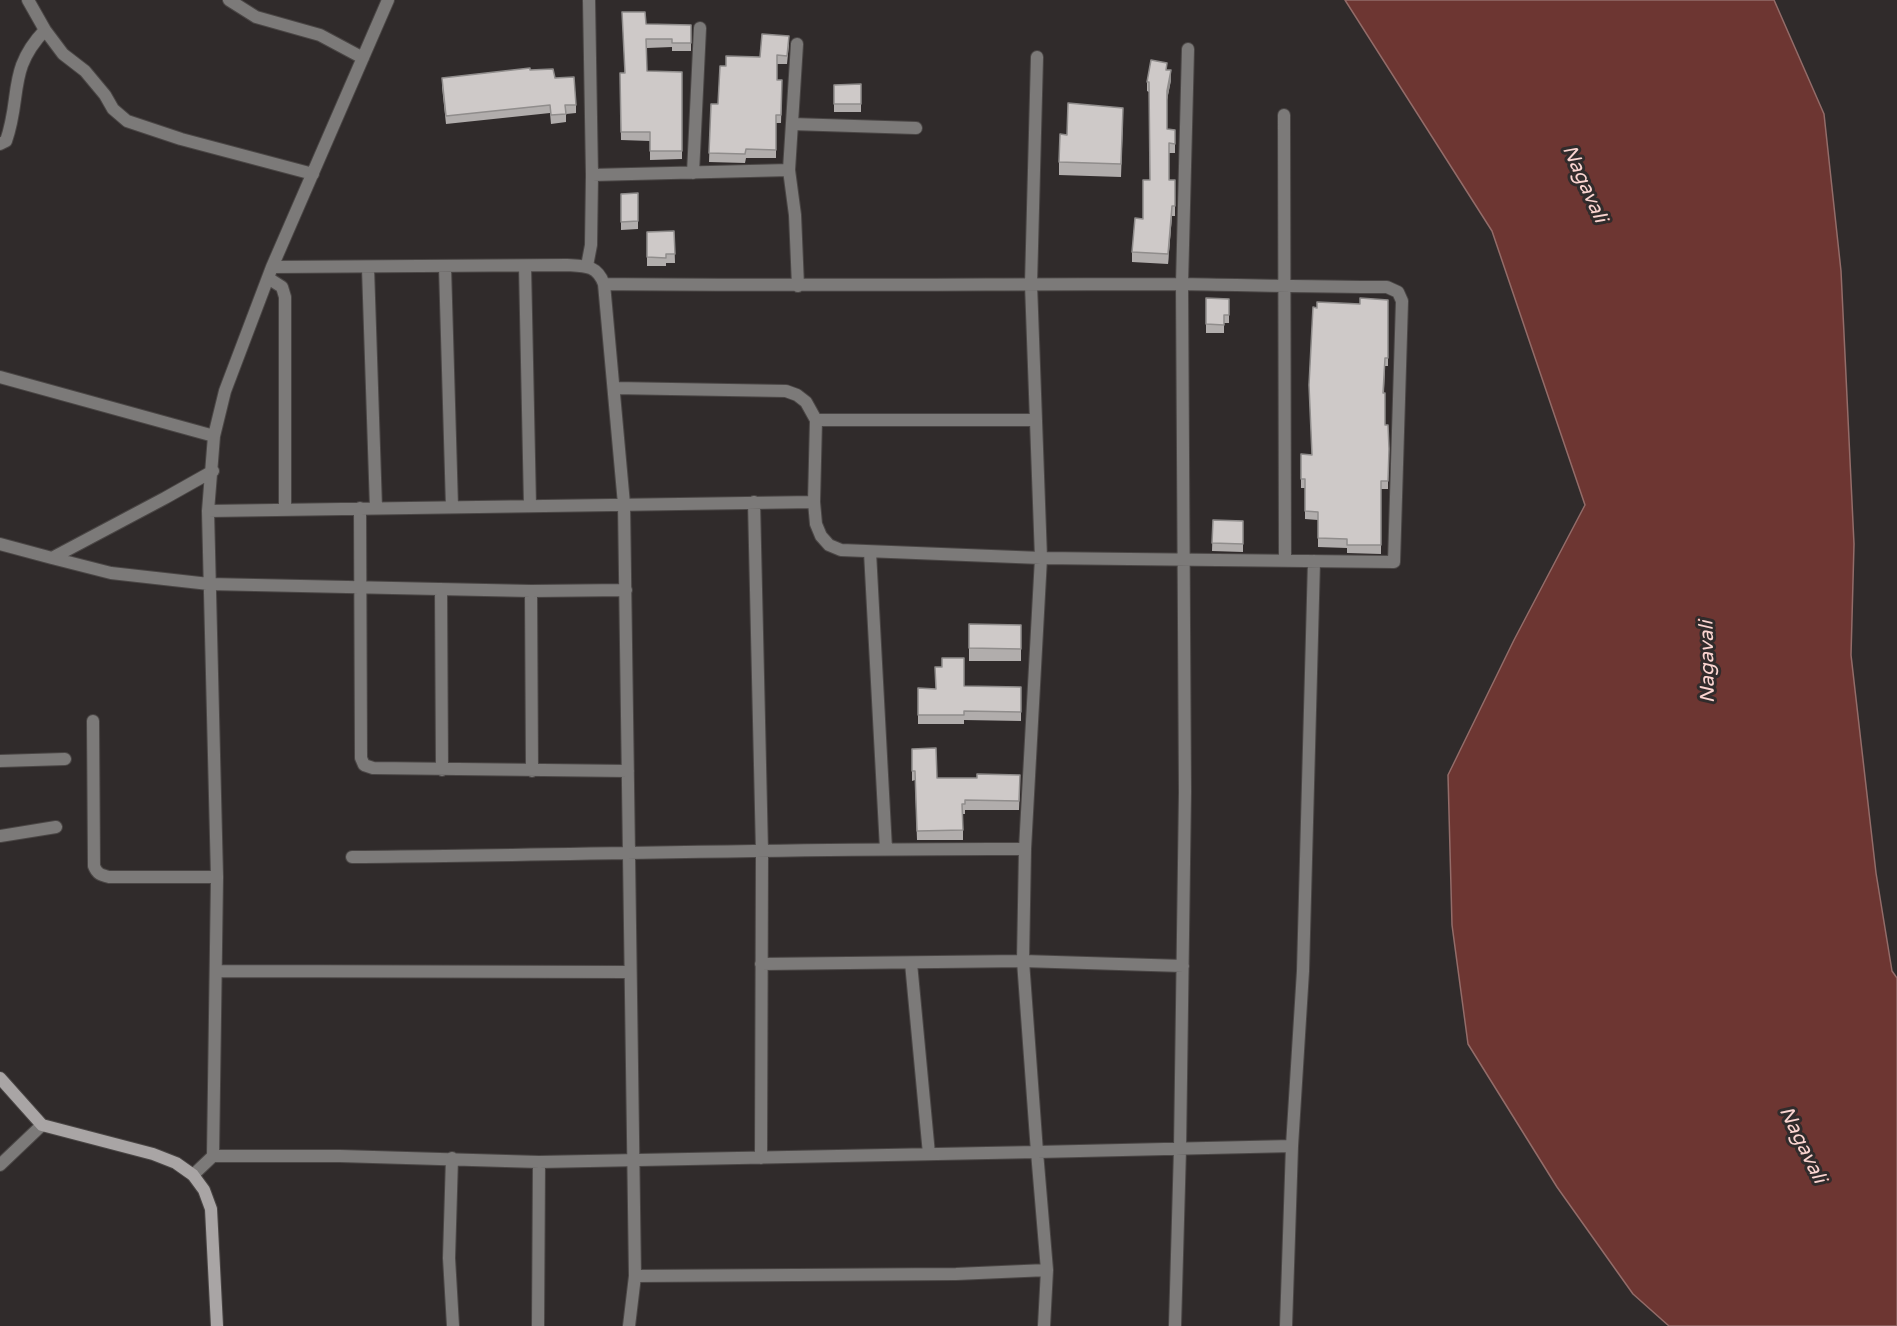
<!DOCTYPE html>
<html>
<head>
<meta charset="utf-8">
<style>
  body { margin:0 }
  canvas { display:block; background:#302b2b }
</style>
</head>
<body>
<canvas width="1897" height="1326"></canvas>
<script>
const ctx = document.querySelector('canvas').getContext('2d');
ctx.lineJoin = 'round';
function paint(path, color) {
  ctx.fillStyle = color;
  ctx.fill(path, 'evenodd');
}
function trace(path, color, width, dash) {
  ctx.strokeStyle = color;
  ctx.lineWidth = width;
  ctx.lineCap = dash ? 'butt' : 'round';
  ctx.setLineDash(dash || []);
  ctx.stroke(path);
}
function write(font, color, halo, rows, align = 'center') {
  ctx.font = font + ' "Varela Round",sans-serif';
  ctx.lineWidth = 6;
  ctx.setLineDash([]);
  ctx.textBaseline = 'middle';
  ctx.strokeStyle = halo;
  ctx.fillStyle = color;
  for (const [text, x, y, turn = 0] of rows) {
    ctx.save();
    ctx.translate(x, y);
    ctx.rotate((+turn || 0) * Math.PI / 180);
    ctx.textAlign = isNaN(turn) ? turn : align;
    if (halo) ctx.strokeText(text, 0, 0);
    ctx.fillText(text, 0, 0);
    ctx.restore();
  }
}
const water = new Path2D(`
  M 1345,0 L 1774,0 L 1824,114 L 1841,271 L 1854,544 L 1851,655 L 1876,873 L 1892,971 L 1897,978 L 1897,1326 L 1669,1326 L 1633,1294 L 1557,1187 L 1468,1044 L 1452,925 L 1448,775 L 1514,640 L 1585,505 L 1492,231 Z`);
const street = new Path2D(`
  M 28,0 L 45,30 L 63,54 L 85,71 L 105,95 L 113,109 L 127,121 L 181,139 L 313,174
  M 229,0 L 256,17 L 320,35 L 363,58
  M 589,0 L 592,175
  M 1037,57 L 1031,284 L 1041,558 L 1025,849 L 1023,961 L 1037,1152 L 1292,1146
  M 1284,115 L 1285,561
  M 792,124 L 916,128
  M 0,144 L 6,141 C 22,95 7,70 45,30
  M 789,170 L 795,215 L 798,286
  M 693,173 L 700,28
  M 525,266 L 530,506
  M 587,266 L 591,245 L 592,175 L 789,170 L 797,44
  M 272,267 L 567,265 C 585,266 597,265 604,284 L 624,504 L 635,1276 L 629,1326
  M 445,267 L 452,507
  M 368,268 L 376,508
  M 268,278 L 282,287 L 285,297 L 285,509
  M 604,284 C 795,286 987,284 1179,284 C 1248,285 1317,287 1387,287 L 1398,292 L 1402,301 L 1394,562 L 1041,558 L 841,550 L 829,545 L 821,536 L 816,524 L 814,502 L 816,420 L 806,402 L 797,395 L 786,391 L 614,388
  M 0,377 L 214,436
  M 816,420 L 1036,420
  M 754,502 L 762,852 L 761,1158
  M 360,508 L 361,758 L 364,765 L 373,768 L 628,771
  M 208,511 L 814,502
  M 0,544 L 52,558 L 165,498 L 213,471
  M 870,552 L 886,849
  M 52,558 L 111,573 L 209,584 L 531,591 L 626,590
  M 441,589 L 442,770
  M 531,591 L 532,771
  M 93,721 L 94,866 C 97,874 101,875 109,877 L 217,877
  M 0,761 L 65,759
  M 0,836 L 56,827
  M 352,857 C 577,855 801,848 1025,849
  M 911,963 L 929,1154
  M 761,964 L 1023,961 L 1183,966
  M 216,971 L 630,972
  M 213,1156 L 340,1156 L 539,1162 L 1037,1152 L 1047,1270 L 1044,1326
  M 452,1158 L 449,1258 L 453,1326
  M 0,1165 L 42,1125
  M 193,1175 L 213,1156 L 217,877 L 208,511 L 214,436 L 225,391 L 272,267 L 388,0
  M 635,1276 L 956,1274 L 1047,1270
  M 538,1326 L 539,1162
  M 1175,1326 L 1180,1149 L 1185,792 L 1182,284 L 1188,49
  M 1286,1326 L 1292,1146 L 1303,971 L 1314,561`);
const secondary = new Path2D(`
  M 0,1078 L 42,1125 L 153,1154 L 176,1163 L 193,1175 L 204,1190 L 211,1209 L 217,1326`);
const wall = new Path2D(`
  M 646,24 L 691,25 L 691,51 L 672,51 L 672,47 L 647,48 L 647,71 L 682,72 L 682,159 L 650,160 L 650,141 L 621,140 L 620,73 L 624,73 Z
  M 789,44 L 787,64 L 777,64 L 777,80 L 782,89 L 781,123 L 776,123 L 776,158 L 746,158 L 745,163 L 709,162 L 711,104 L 718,104 L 726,66 L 760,57 Z
  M 530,70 L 555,78 L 576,105 L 576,113 L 566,114 L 566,122 L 551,124 L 550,113 L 446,124 L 442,87 L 442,78 Z
  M 1167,70 L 1171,80 L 1167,100 L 1167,129 L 1175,130 L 1175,153 L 1169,153 L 1169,180 L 1175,206 L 1175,216 L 1172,216 L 1168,264 L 1132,262 L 1132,252 L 1143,219 L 1150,180 L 1149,92 L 1147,91 L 1147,82 Z
  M 861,84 L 861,112 L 834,112 L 834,85 Z
  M 1123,120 L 1121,177 L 1059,175 L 1059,162 L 1067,135 Z
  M 638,193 L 638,229 L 621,230 L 621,194 Z
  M 674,231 L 675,263 L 666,263 L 666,266 L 647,266 L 647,232 Z
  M 1206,298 L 1229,299 L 1229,323 L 1224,323 L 1224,333 L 1206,333 Z
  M 1388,300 L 1388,366 L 1385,366 L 1384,393 L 1385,425 L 1388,425 L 1388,489 L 1381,489 L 1381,554 L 1347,553 L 1347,548 L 1318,547 L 1318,520 L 1305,519 L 1305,488 L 1301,488 L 1301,454 L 1312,455 L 1317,308 L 1360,304 Z
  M 1213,520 L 1243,521 L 1243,552 L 1212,551 Z
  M 969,624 L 1021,625 L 1021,661 L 969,661 Z
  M 964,686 L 1021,687 L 1021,721 L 964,720 L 964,724 L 918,724 L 918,688 L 935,689 Z
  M 912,749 L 937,778 L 1020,785 L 1019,810 L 965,810 L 965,814 L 963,814 L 963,840 L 917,840 L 915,780 L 912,781 Z`);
const shadedWall = new Path2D(`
  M 1171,70 L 1171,80 L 1167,100 L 1167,91 Z
  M 1172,206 L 1172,216 L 1168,264 L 1168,254 Z`);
const building = new Path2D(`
  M 622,12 L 645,12 L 646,24 L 691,25 L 691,43 L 672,43 L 672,39 L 646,39 L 647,71 L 682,72 L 682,151 L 650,151 L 650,132 L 621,132 L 620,73 L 625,73 Z
  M 762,34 L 789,36 L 787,56 L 777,55 L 777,80 L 782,80 L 781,115 L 776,115 L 776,150 L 746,149 L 745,154 L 709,153 L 711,104 L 718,104 L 720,66 L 726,66 L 726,56 L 760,57 Z
  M 1151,60 L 1167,63 L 1166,70 L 1171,70 L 1167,91 L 1167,129 L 1175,130 L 1175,144 L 1169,143 L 1169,180 L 1175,180 L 1175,206 L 1172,206 L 1168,254 L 1132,252 L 1135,218 L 1143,219 L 1143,180 L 1150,180 L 1149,82 L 1147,82 Z
  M 530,68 L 530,70 L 553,69 L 555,78 L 574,77 L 576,105 L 565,105 L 566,114 L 551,115 L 550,105 L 446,116 L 442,78 Z
  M 861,84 L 861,104 L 834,104 L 834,85 Z
  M 1068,103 L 1123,108 L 1121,164 L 1059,162 L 1060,134 L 1067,135 Z
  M 638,193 L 638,221 L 621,222 L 621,194 Z
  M 674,231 L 675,254 L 666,254 L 666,258 L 647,257 L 647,232 Z
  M 1206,298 L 1229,299 L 1229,315 L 1224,315 L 1224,325 L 1206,324 Z
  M 1360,298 L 1388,300 L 1388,358 L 1385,358 L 1383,393 L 1385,393 L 1385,425 L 1388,425 L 1389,449 L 1388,481 L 1381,481 L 1381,545 L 1347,545 L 1347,539 L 1318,538 L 1318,512 L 1305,511 L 1305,479 L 1301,479 L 1301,454 L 1312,455 L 1309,385 L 1313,307 L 1317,308 L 1317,302 L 1360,304 Z
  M 1213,520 L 1243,521 L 1243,544 L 1212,543 Z
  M 969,624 L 1021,625 L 1021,649 L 969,648 Z
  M 942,658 L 964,658 L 964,686 L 1021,687 L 1021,712 L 964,711 L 964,715 L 918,715 L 918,688 L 936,689 L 935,667 L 942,667 Z
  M 936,748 L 937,778 L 977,778 L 977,774 L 1020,775 L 1019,801 L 965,800 L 965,804 L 962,804 L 963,830 L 917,831 L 915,771 L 912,771 L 912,749 Z`);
const waterNames = [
  ["Nagavali",1584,184,66],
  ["Nagavali",1708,662,-91],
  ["Nagavali",1802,1145,64]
];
paint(water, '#6d3632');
trace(water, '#936c69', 1.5);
trace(street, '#4a4645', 14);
trace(secondary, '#4a4645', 14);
trace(street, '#7c7a79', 12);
trace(secondary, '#a9a5a5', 12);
paint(wall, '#b1adac');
paint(shadedWall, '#908d8c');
paint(building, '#cec9c8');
trace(building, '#908d8c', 1.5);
write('italic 20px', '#fad4d0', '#302b2b', waterNames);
</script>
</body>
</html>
